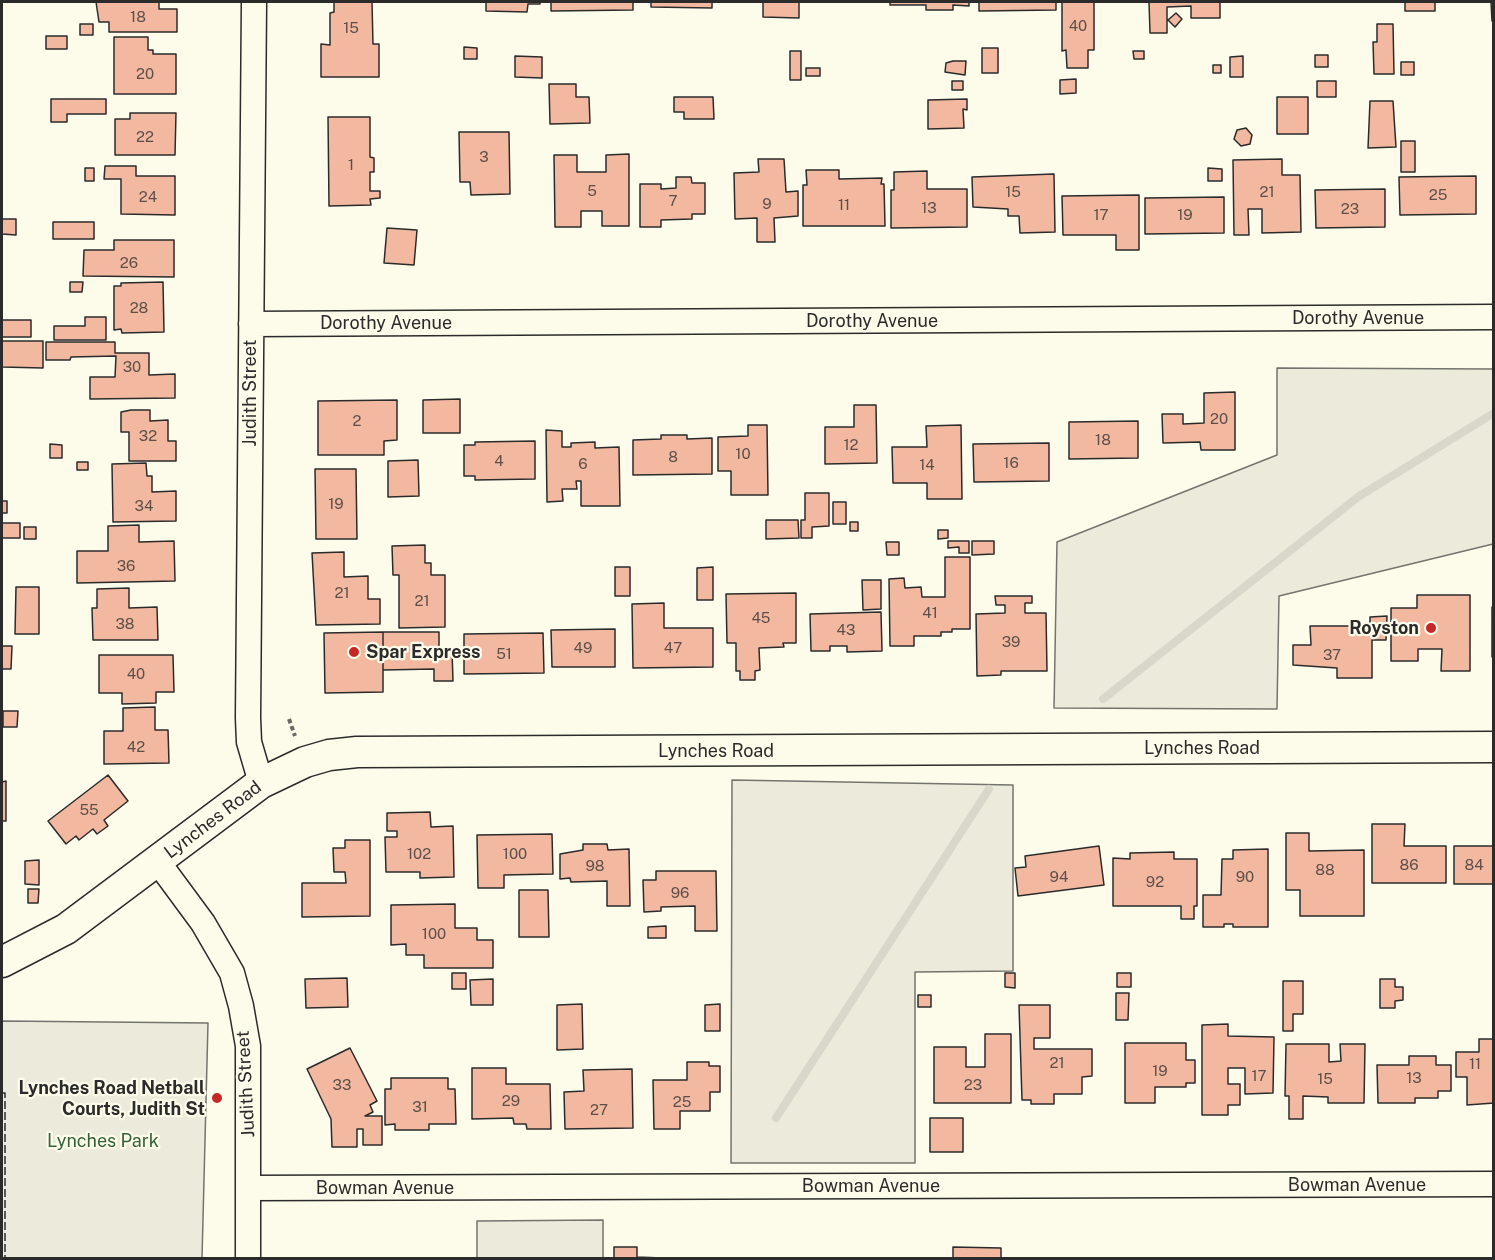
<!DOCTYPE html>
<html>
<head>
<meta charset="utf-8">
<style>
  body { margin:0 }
  #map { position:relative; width:1495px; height:1260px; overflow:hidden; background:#fdfbea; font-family:"Public Sans",sans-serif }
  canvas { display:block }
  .frame { position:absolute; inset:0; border:3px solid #2b2b2b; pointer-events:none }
</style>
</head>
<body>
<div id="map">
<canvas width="1495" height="1260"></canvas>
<div class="frame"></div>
</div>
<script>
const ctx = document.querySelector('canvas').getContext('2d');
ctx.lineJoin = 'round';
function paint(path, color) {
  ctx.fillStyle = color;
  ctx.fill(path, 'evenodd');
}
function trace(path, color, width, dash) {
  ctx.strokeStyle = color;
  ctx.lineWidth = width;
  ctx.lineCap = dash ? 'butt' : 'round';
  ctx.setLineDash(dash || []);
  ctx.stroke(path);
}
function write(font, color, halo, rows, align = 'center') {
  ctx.font = font + ' "Public Sans",sans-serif';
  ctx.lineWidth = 4.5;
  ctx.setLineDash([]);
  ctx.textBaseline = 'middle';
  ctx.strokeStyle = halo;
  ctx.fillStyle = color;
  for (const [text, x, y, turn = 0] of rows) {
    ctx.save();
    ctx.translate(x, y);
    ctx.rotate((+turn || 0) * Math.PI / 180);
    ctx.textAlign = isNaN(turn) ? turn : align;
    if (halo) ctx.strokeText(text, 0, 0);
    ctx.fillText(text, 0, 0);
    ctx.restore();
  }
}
const green = new Path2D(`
  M 1277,368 L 1493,369 L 1493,544 L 1279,596 L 1277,709 L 1054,708 L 1057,542 L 1277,455 Z
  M 732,780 L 1013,785 L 1013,971 L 915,972 L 915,1163 L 731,1163 Z
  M 2,1021 L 208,1023 L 202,1258 L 2,1258 Z
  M 603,1220 L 603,1258 L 477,1258 L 477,1221 Z`);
const stream = new Path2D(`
  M 1103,699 L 1358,497 L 1494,413
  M 776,1118 L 989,789`);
const building = new Path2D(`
  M 96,2 L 159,2 L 159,9 L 177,9 L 177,32 L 109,32 L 109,22 L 99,22 Z
  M 334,2 L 372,2 L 373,44 L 379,44 L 379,77 L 321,77 L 321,44 L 330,45 L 330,13 L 334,12 Z
  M 486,2 L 540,2 L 540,4 L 528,4 L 527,12 L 486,11 Z
  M 551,2 L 633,2 L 633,10 L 551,11 Z
  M 651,2 L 712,2 L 712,8 L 651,7 Z
  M 763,2 L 799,2 L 799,18 L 763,17 Z
  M 890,2 L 969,2 L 969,6 L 953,5 L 953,10 L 926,10 L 926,5 L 890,5 Z
  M 979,2 L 1056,2 L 1056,10 L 979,11 Z
  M 1062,2 L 1094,2 L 1094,50 L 1088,50 L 1088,68 L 1067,68 L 1066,50 L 1062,51 Z
  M 1149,2 L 1220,2 L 1220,18 L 1191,18 L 1191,6 L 1167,7 L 1167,33 L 1150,33 Z
  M 1405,2 L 1435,2 L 1435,11 L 1405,11 Z
  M 1491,2 L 1494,2 L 1494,21 L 1492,21 Z
  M 1176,13 L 1182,19 L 1175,27 L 1168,20 Z
  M 80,24 L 93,24 L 93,35 L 80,35 Z
  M 1377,24 L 1393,24 L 1394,74 L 1374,74 L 1373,42 L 1377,42 Z
  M 46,36 L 67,36 L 67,49 L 46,49 Z
  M 114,37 L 148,37 L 148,50 L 153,50 L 153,54 L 176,54 L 176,94 L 114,94 Z
  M 464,47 L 477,48 L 477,59 L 464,59 Z
  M 982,48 L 998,48 L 998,73 L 982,73 Z
  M 790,51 L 801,51 L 801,80 L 790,80 Z
  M 1133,51 L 1144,51 L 1144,59 L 1134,59 Z
  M 1315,55 L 1328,55 L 1328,67 L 1315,67 Z
  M 515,56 L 542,57 L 542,78 L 515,77 Z
  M 1243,56 L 1243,77 L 1230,77 L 1230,57 Z
  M 953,61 L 966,61 L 965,75 L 945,72 L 946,63 Z
  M 1401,62 L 1414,62 L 1414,75 L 1401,75 Z
  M 1213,65 L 1221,65 L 1221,73 L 1213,73 Z
  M 806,68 L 820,68 L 820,76 L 806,76 Z
  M 1076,79 L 1076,93 L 1060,94 L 1060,80 Z
  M 952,81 L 963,81 L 963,90 L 952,90 Z
  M 1317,81 L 1336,81 L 1336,97 L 1317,97 Z
  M 549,84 L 576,84 L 576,97 L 589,97 L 590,123 L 550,124 Z
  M 674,97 L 713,97 L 714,119 L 684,119 L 684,112 L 674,112 Z
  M 1277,97 L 1308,97 L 1308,134 L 1277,134 Z
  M 51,99 L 106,99 L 106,114 L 67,114 L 67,122 L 51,122 Z
  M 967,99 L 967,110 L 963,109 L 964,128 L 928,129 L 928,100 Z
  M 1370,101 L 1393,101 L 1396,147 L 1368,148 Z
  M 130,113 L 176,113 L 175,155 L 115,155 L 115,119 L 130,119 Z
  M 328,117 L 370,117 L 370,157 L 374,158 L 374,172 L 370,172 L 370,191 L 380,191 L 380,198 L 370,199 L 371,205 L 329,206 Z
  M 1246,128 L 1252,135 L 1250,144 L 1241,146 L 1234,139 L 1237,130 Z
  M 459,132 L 509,132 L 510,194 L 471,195 L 470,182 L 460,182 Z
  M 1401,141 L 1415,141 L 1415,172 L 1401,172 Z
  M 629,154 L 629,226 L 602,226 L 602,211 L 581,211 L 581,227 L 555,227 L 554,155 L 577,155 L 577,172 L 606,172 L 606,155 Z
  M 758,159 L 784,159 L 786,192 L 798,191 L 798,216 L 774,218 L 775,242 L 757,242 L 757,218 L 735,219 L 734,173 L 759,172 Z
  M 1282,159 L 1282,175 L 1300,175 L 1301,232 L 1262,233 L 1262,209 L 1248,209 L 1249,235 L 1234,235 L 1233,160 Z
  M 105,166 L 136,166 L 136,176 L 175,176 L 175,215 L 121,214 L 121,179 L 104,179 Z
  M 85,168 L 94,168 L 94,181 L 85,181 Z
  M 1208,168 L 1222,169 L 1222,181 L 1208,181 Z
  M 806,170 L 839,170 L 839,179 L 882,178 L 881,184 L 884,184 L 885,226 L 803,226 L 803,185 L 807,185 Z
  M 927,171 L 927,189 L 967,189 L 967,227 L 891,228 L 891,190 L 894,190 L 894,172 Z
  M 1054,174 L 1055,232 L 1020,233 L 1019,216 L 1008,216 L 1008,209 L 973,207 L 972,177 Z
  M 1476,176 L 1476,214 L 1400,215 L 1399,177 Z
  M 676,177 L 691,177 L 692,183 L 705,183 L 705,214 L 692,214 L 692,219 L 661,220 L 661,227 L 640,227 L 640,184 L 661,184 L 661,189 L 676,188 Z
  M 1385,189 L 1385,227 L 1316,228 L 1315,190 Z
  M 1139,195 L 1139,250 L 1116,250 L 1116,235 L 1063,235 L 1062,196 Z
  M 1224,197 L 1224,233 L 1145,234 L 1145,198 Z
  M 2,219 L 16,219 L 16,235 L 2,234 Z
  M 53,222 L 94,222 L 94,239 L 53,239 Z
  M 387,228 L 417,230 L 414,265 L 384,263 Z
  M 114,240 L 174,240 L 174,277 L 83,276 L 84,250 L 114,250 Z
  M 70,282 L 83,282 L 82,292 L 70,292 Z
  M 163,282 L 164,332 L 122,333 L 121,329 L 114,330 L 114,286 L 121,286 L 121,283 Z
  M 85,317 L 106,317 L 106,340 L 54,340 L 54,326 L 85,326 Z
  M 2,320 L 31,320 L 31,337 L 2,337 Z
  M 2,341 L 43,341 L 43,368 L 2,367 Z
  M 46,342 L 115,342 L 115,353 L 149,353 L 149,375 L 175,374 L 175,398 L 90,399 L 90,377 L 115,377 L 116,356 L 71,357 L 70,360 L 46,360 Z
  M 1235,392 L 1235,450 L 1201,450 L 1200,442 L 1163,443 L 1162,414 L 1183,414 L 1183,424 L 1204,423 L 1204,393 Z
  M 460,399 L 460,433 L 423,433 L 423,400 Z
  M 397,400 L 397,440 L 384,441 L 384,455 L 318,455 L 318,401 Z
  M 854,405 L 876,405 L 877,463 L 825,464 L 825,427 L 854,427 Z
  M 131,410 L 150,410 L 150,421 L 168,420 L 168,441 L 176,441 L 176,461 L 129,461 L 129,432 L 121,432 L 121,412 Z
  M 1138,421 L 1138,458 L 1069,459 L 1069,422 Z
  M 748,425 L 767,425 L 768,495 L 731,495 L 731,471 L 718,471 L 718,437 L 748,436 Z
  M 961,425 L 962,499 L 927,499 L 927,483 L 893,483 L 892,447 L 927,447 L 926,426 Z
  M 546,430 L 562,431 L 562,447 L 571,447 L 571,443 L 595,442 L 595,448 L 619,447 L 620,506 L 581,506 L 581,481 L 576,481 L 577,489 L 562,489 L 563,501 L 547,502 Z
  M 661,435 L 687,435 L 687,439 L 712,438 L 712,474 L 633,475 L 633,440 L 661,439 Z
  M 535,441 L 535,479 L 475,480 L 475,476 L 464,476 L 464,445 L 475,445 L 475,442 Z
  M 1049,443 L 1049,481 L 974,482 L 973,444 Z
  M 50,444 L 62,445 L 62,458 L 50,458 Z
  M 418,460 L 419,496 L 388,497 L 388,461 Z
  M 77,462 L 88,462 L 88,470 L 77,470 Z
  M 146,463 L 147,476 L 152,476 L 152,492 L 176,491 L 176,521 L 113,522 L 112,464 Z
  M 315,469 L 356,469 L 357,539 L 316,539 Z
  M 805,493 L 829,493 L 829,526 L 812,527 L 812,538 L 801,538 L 801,520 L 805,520 Z
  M 2,501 L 7,501 L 7,513 L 2,513 Z
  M 833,502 L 846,502 L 846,524 L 833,524 Z
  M 766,520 L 798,520 L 799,538 L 766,539 Z
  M 850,522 L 858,522 L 858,531 L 850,531 Z
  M 2,523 L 20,523 L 20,538 L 2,538 Z
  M 139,525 L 139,542 L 174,541 L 175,581 L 77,583 L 77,551 L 108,551 L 108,526 Z
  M 24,527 L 36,527 L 36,539 L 24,539 Z
  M 938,530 L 948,530 L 948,538 L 938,539 Z
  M 948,541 L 969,541 L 969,553 L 959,553 L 959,547 L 948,548 Z
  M 972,541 L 994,541 L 994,554 L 972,555 Z
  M 886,542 L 899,542 L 899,555 L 887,555 Z
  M 425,545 L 425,563 L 431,563 L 431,575 L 445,575 L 445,627 L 399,628 L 399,575 L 393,575 L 392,546 Z
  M 344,552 L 344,577 L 368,576 L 368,599 L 380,599 L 380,624 L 316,625 L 312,553 Z
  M 945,557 L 970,557 L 970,629 L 952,629 L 952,632 L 941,632 L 941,636 L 914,636 L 914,646 L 890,646 L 889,579 L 904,578 L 905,588 L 921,587 L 922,597 L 945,597 Z
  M 615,567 L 630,567 L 630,596 L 615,596 Z
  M 713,567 L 713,600 L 697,600 L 697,568 Z
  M 862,580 L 881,580 L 881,609 L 863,610 Z
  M 16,587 L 39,587 L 39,634 L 15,634 Z
  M 129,588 L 129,608 L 157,607 L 158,640 L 93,640 L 92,608 L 97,608 L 97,589 Z
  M 796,593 L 796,643 L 783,643 L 784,647 L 759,648 L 760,670 L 755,671 L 755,680 L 740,680 L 740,671 L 736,671 L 736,643 L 727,643 L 726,594 Z
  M 1417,595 L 1470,595 L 1470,671 L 1441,671 L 1442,649 L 1418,649 L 1418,661 L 1391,661 L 1391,608 L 1417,608 Z
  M 995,596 L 1032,596 L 1032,603 L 1025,603 L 1025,613 L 1046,613 L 1047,671 L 1001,671 L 1001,675 L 977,676 L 976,614 L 1005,613 L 1005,605 L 996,605 Z
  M 664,603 L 664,628 L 713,628 L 713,667 L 633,668 L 632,604 Z
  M 1492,607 L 1494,607 L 1494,657 L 1492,657 Z
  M 881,612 L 882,651 L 847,652 L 847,646 L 830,646 L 830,651 L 811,651 L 810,614 Z
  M 1387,616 L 1386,640 L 1372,640 L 1372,678 L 1337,678 L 1337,668 L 1293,665 L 1293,645 L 1311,645 L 1310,626 L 1370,626 L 1370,617 Z
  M 615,629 L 615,667 L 552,667 L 551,630 Z
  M 383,632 L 383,692 L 325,693 L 324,633 Z
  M 383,632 L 439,632 L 439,651 L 452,650 L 453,681 L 434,681 L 434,669 L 383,670 Z
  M 543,633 L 544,673 L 464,674 L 464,634 Z
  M 2,646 L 12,646 L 11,669 L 2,669 Z
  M 99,655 L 173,655 L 174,692 L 156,692 L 156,703 L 122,704 L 122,693 L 99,693 Z
  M 155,707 L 155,730 L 168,730 L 169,763 L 104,764 L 104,731 L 123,731 L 123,708 Z
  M 3,711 L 18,711 L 17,727 L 3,727 Z
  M 108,775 L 128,801 L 104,820 L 108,826 L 97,834 L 93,829 L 79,840 L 76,836 L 66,844 L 48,821 Z
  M 6,781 L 6,821 L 2,821 L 2,782 Z
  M 430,812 L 431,827 L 453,826 L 454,877 L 420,878 L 420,872 L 386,872 L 385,837 L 397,837 L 397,831 L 387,831 L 387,813 Z
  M 1372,824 L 1405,824 L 1404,846 L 1446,846 L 1446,883 L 1372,883 Z
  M 1286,833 L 1309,833 L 1309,851 L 1364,850 L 1364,916 L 1300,916 L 1300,890 L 1286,890 Z
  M 552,834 L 553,874 L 504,875 L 504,888 L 478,888 L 477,835 Z
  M 345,840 L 370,840 L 370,916 L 302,917 L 302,883 L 346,883 L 345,872 L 334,872 L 333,848 L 345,848 Z
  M 583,844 L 607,844 L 608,850 L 629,849 L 630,906 L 607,906 L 607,881 L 571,882 L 570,878 L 560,879 L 560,854 L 583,850 Z
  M 1099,846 L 1104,885 L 1018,896 L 1015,868 L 1026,867 L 1025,856 Z
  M 1454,846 L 1494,846 L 1494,884 L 1454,884 Z
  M 1268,849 L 1268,927 L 1233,927 L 1233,924 L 1224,924 L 1224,927 L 1203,927 L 1203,895 L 1221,895 L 1222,859 L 1233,859 L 1233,850 Z
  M 1174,852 L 1174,859 L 1197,859 L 1197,906 L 1194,906 L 1194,919 L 1181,919 L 1181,906 L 1113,906 L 1113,858 L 1130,859 L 1130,853 Z
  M 39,860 L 39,885 L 25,884 L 25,861 Z
  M 656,871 L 716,871 L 717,931 L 695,931 L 695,906 L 661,907 L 661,911 L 644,912 L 643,880 L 656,880 Z
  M 28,889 L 39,889 L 38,903 L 28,903 Z
  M 519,890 L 548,890 L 549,937 L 519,937 Z
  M 455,904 L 455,928 L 477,928 L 477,940 L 493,940 L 493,968 L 424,968 L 424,955 L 406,955 L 406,944 L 391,945 L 391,905 Z
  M 666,926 L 666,938 L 648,938 L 648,927 Z
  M 452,973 L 466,973 L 466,989 L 452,989 Z
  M 1005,973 L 1015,973 L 1015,988 L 1005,987 Z
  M 1117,973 L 1131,973 L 1131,987 L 1117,987 Z
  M 347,978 L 348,1007 L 306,1008 L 305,979 Z
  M 493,979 L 493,1005 L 471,1005 L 470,980 Z
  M 1380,979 L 1395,979 L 1395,987 L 1403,987 L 1403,1000 L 1395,1001 L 1395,1008 L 1380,1008 Z
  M 1283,981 L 1303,981 L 1303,1014 L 1293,1014 L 1293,1031 L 1283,1031 Z
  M 1116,993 L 1129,993 L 1128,1020 L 1116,1020 Z
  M 918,995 L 931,995 L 931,1007 L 918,1007 Z
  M 582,1004 L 583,1049 L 557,1050 L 557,1005 Z
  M 720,1004 L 720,1031 L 705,1031 L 705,1005 Z
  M 1019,1005 L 1050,1005 L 1050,1038 L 1034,1038 L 1034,1049 L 1092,1049 L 1092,1076 L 1082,1077 L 1082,1094 L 1054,1094 L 1054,1104 L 1031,1104 L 1031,1100 L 1022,1100 Z
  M 1228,1024 L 1228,1036 L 1274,1037 L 1273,1093 L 1245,1094 L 1245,1068 L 1228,1068 L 1228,1084 L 1240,1084 L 1240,1105 L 1228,1105 L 1228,1115 L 1202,1115 L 1202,1025 Z
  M 985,1034 L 1011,1034 L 1011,1103 L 934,1103 L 934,1047 L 966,1047 L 966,1067 L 985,1067 Z
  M 1479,1039 L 1494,1039 L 1494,1103 L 1467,1105 L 1467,1077 L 1456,1077 L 1456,1052 L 1479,1052 Z
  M 1125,1043 L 1186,1043 L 1186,1060 L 1195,1060 L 1195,1083 L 1186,1083 L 1186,1087 L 1155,1087 L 1155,1103 L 1125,1103 Z
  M 1286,1044 L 1329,1044 L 1329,1062 L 1341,1061 L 1340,1044 L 1365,1044 L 1364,1103 L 1328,1103 L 1328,1097 L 1303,1096 L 1303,1119 L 1289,1119 L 1289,1096 L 1285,1096 Z
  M 350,1048 L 377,1101 L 370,1105 L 373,1112 L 365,1116 L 382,1116 L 382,1145 L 363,1145 L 363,1129 L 357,1129 L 357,1147 L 332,1147 L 331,1119 L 307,1069 Z
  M 1409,1056 L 1436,1056 L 1436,1065 L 1451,1065 L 1451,1091 L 1438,1091 L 1438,1098 L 1415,1098 L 1415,1103 L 1378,1103 L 1377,1065 L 1409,1065 Z
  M 687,1062 L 709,1062 L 709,1066 L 720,1066 L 720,1092 L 710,1092 L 710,1111 L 680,1111 L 680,1129 L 654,1129 L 653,1080 L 687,1080 Z
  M 472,1068 L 506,1068 L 506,1084 L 550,1084 L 551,1129 L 527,1129 L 526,1124 L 514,1124 L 513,1118 L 472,1119 Z
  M 632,1069 L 633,1128 L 565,1129 L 564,1092 L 584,1091 L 583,1070 Z
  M 391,1078 L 448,1078 L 448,1089 L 455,1089 L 456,1124 L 429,1124 L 429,1130 L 395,1130 L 395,1124 L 385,1125 L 385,1089 L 391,1089 Z
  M 930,1118 L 963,1118 L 963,1152 L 930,1152 Z
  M 614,1247 L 637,1247 L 637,1257 L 662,1258 L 614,1258 Z
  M 953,1247 L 1001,1248 L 1001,1258 L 953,1258 Z`);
const path = new Path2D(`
  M 289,719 L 295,736`);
const minor = new Path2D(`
  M 254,2 L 248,718 L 249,742 L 261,783
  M 251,324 L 1494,317
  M 158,862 L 203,923 L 232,973 L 241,1006 L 248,1046 L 248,1258
  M 249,1188 L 1494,1184`);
const tertiary = new Path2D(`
  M 2,962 L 66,929 L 261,783 L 305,762 L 329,755 L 357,752 L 1494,747`);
const fence = new Path2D(`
  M 2,1093 L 5,1093 L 5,1258`);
const markers = [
  [1431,628,6,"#c62828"],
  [354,652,6,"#c62828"],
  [217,1098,6,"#c62828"]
];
const numberNames = [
  ["18",138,17],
  ["40",1078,26],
  ["15",351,28],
  ["20",145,74],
  ["22",145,137],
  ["3",484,157],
  ["1",351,165],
  ["5",592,191],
  ["15",1013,192],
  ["21",1267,192],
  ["25",1438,195],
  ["24",148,197],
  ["7",673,201],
  ["9",767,204],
  ["11",844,205],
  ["13",929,208],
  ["23",1350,209],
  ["17",1101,215],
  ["19",1185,215],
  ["26",129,263],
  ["28",139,308],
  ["30",132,367],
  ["20",1219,419],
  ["2",357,421],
  ["32",148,436],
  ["18",1103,440],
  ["12",851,445],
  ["10",743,454],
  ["8",673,457],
  ["4",499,461],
  ["16",1011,463],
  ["6",583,464],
  ["14",927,465],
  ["19",336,504],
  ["34",144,506],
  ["36",126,566],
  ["21",342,593],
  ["21",422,601],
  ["41",930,613],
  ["45",761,618],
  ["38",125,624],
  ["43",846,630],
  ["39",1011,642],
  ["49",583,648],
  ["47",673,648],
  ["51",504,654],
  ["37",1332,655],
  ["40",136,674],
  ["42",136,747],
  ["55",89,810],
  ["102",419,854],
  ["100",515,854],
  ["86",1409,865],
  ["84",1474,865],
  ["98",595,866],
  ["88",1325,870],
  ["94",1059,877],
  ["90",1245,877],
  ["92",1155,882],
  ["96",680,893],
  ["100",434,934],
  ["21",1057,1063],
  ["11",1475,1064],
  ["19",1160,1071],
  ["17",1259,1076],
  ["13",1414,1078],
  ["15",1325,1079],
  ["33",342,1085],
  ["23",973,1085],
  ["29",511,1101],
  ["25",682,1102],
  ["31",420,1107],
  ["27",599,1110]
];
const streetNames = [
  ["Dorothy Avenue",1358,318],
  ["Dorothy Avenue",872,321],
  ["Dorothy Avenue",386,323],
  ["Judith Street",250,393,-90],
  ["Lynches Road",1202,748],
  ["Lynches Road",716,751],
  ["Lynches Road",213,820,-37],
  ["Judith Street",246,1084,-93],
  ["Bowman Avenue",1357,1185],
  ["Bowman Avenue",871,1186],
  ["Bowman Avenue",385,1188]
];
const poiNames = [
  ["Royston",1419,628],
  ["Spar Express",366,652,"left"],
  ["Lynches Road Netball",205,1088],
  ["Courts, Judith St",205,1109]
];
const parkNames = [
  ["Lynches Park",103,1141]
];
paint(green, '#ecebdb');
trace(green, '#74746e', 1.5);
trace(stream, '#d8d7c9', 8);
paint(building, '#f2b8a0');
trace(building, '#2b2b2b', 1.5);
trace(minor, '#2b2b2b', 27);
trace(tertiary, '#2b2b2b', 33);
trace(path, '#6a6964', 4, [4.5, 3]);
trace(minor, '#fdfbea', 24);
trace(tertiary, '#fdfbea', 30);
trace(fence, '#2b2b2b', 1.5, [8, 3]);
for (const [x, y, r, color] of markers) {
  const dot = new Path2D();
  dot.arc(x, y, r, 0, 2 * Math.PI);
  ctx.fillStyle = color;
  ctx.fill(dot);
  trace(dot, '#fdfbea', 2);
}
write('15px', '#5d4e48', null, numberNames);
write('18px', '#2b2b2b', '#fdfbea', streetNames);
write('bold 18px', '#2b2b2b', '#fdfbea', poiNames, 'right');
write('18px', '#34623c', '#fdfbea', parkNames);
</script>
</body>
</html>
